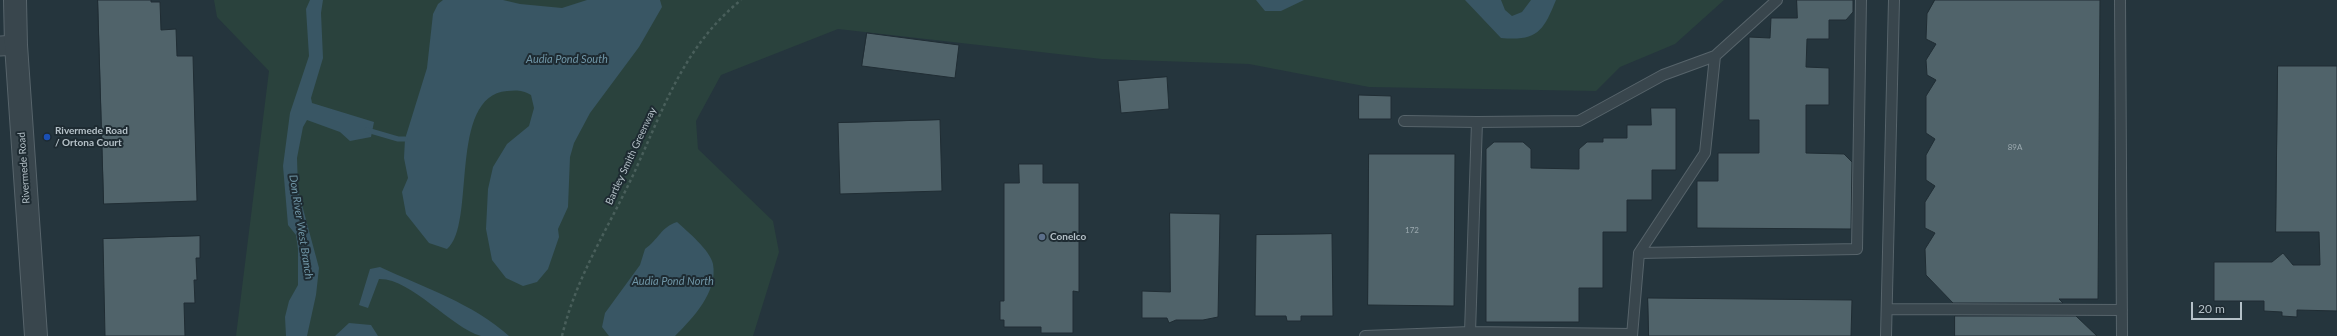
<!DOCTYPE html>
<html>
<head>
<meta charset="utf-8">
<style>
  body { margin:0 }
  #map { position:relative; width:2337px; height:336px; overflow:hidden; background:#25353d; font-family:Lato,sans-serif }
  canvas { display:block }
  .scale { position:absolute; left:2191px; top:302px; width:51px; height:18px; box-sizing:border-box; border:2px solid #b5c1c8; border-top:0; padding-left:5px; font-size:12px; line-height:14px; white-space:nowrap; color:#b5c1c8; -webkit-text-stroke:3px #1e2b32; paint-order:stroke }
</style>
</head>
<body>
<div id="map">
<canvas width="2337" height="336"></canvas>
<div class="scale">20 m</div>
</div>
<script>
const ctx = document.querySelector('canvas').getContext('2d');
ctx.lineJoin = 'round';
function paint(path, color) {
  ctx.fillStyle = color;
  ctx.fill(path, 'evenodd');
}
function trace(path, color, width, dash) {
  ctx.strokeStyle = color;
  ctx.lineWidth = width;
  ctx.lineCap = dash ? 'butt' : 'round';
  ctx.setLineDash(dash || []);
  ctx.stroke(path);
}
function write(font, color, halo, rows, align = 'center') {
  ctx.font = font + ' Lato,sans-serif';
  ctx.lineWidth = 4;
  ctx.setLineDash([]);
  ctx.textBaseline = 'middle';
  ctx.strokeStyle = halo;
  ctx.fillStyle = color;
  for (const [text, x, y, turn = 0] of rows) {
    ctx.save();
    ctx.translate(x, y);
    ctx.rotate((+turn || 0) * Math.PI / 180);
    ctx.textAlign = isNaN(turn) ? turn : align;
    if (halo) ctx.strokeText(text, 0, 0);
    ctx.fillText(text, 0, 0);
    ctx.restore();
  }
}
const green = new Path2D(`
  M 214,0 L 1724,0 L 1675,44 L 1620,67 L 1596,91 L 1369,87 L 1249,64 L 1102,59 L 838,29 L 721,75 L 696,121 L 698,149 L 773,221 L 779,252 L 753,336 L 236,336 L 269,71 L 217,17 Z`);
const water = new Path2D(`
  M 310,0 L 323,0 L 321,13 L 323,58 L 311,98 L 312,103 L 374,122 L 371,137 L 350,141 L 340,132 L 307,120 L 303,127 L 297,158 L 298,190 L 319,268 L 316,295 L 307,336 L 286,336 L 285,317 L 289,301 L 298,285 L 298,249 L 296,235 L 288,225 L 283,166 L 290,113 L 309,56 L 306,9 Z
  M 443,0 L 503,0 L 520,4 L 562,8 L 587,0 L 660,0 L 662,7 L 639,47 L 590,113 L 574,143 L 570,157 L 568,207 L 558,229 L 559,237 L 548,269 L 537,282 L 523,286 L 506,278 L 492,260 L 486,229 L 488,189 L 493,167 L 507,144 L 529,126 L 534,108 L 531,95 C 522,90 517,90 507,91 C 447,96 477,225 447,249 L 429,243 L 406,214 L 402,192 L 408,178 L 404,158 L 405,139 L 427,68 L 433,14 L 438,4 Z
  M 1256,0 L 1304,0 L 1281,11 L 1265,11 Z
  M 1465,0 L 1501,0 L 1505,10 L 1512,16 L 1522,12 L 1531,0 L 1556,0 C 1543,32 1537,41 1501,38 Z
  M 677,222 C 687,231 710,250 713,264 C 718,292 693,318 675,336 L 609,336 L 602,327 L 605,313 L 640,265 L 645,249 C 659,239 661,227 677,222 Z
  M 380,267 C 423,287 474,304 509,336 C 501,336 490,336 481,336 C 450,327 411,278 379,279 L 368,308 L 359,305 L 370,269 Z
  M 349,323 L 371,325 L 378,336 L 335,336 Z`);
const stream = new Path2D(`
  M 367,130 L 398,139 L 405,139`);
const building = new Path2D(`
  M 98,0 L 151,0 L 151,2 L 160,2 L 161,30 L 176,29 L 177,56 L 193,56 L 197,201 L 104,204 Z
  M 1797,0 L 1853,0 L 1853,12 L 1846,20 L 1829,20 L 1829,39 L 1807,39 L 1806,67 L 1829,68 L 1829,105 L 1806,105 L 1806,153 L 1844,154 L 1852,162 L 1851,229 L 1697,228 L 1697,181 L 1718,181 L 1718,153 L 1759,153 L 1759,120 L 1749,120 L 1749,37 L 1770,38 L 1771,18 L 1797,18 Z
  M 1935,0 L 2100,0 L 2098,299 L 2059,299 L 2063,303 L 1953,303 L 1926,275 L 1925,249 L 1935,233 L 1925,228 L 1925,202 L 1935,186 L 1926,180 L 1926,155 L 1935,139 L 1926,133 L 1926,96 L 1936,80 L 1927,75 L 1926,60 L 1936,44 L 1926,39 L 1927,14 Z
  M 867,33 L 959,45 L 955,78 L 862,66 Z
  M 2278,66 L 2337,66 L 2337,311 L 2297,310 L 2297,317 L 2282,316 L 2282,312 L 2264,311 L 2264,301 L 2214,301 L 2214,262 L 2272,262 L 2283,253 L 2293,265 L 2320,265 L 2319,232 L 2276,232 Z
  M 1167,77 L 1169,109 L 1121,113 L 1118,81 Z
  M 1359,95 L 1391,96 L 1391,119 L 1359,119 Z
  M 1651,108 L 1676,108 L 1676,170 L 1652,170 L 1652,200 L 1627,200 L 1627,232 L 1603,232 L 1603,288 L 1579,288 L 1579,322 L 1486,322 L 1486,149 L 1494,142 L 1523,142 L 1531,149 L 1531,168 L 1579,169 L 1579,149 L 1587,142 L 1603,142 L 1603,138 L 1627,138 L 1627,125 L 1651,125 Z
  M 940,120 L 942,191 L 840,194 L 838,123 Z
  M 1369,154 L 1455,154 L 1454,306 L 1368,305 Z
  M 1019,164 L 1043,164 L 1043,183 L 1079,183 L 1079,292 L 1073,291 L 1073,333 L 1041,333 L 1041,327 L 1004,327 L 1004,320 L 1000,320 L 1000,301 L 1004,301 L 1004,183 L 1019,183 Z
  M 1170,213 L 1220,214 L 1218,317 L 1203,320 L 1176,320 L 1169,323 L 1167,318 L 1142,318 L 1142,291 L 1170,292 Z
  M 1332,234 L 1333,316 L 1301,316 L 1301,321 L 1287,321 L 1286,316 L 1255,316 L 1256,235 Z
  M 200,236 L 200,258 L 196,258 L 197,280 L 194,280 L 195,303 L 184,303 L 185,336 L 105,336 L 103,239 Z
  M 1648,298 L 1852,300 L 1851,336 L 1649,336 Z
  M 1955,316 L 2076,316 L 2097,336 L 1955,336 Z`);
const path = new Path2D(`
  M 562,336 C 576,277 609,227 634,173 C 664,108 683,47 741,0`);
const service = new Path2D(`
  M 2120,0 L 2122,336
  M 1404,121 L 1477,122
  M 1639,253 L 1857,249 L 1861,0
  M 1887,309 L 2122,310
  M 1632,334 L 1470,332 L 1477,122 L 1579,121 L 1663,75 L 1715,56
  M 1365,336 L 1470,332
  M 1632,336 L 1639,253 L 1705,153 L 1715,56 L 1777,0
  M 1886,336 L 1894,0`);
const minor = new Path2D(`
  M 0,46 L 16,45`);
const tertiary = new Path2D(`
  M 15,0 L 16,45 L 36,336`);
const markers = [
  [47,137,4,"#1a4fb4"],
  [1042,237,4,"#5c6f8a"]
];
const numberNames = [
  ["89A",2015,147],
  ["172",1412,230]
];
const poiNames = [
  ["Rivermede Road",55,131],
  ["/ Ortona Court",55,143],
  ["Conelco",1050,237]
];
const streetNames = [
  ["Bartley Smith Greenway",631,156,-65],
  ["Rivermede Road",24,168,-94]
];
const waterNames = [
  ["Audia Pond South",567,59],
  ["Don River West Branch",301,227,81],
  ["Audia Pond North",673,281]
];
paint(green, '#2a423d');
paint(water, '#395664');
trace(stream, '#395664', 5);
paint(building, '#50636a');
trace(building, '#202d34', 1);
trace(service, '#57646b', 12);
trace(minor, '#57646b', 21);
trace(tertiary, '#57646b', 24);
trace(path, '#495f5b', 2.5, [3, 3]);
trace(service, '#39464d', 10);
trace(minor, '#39464d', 19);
trace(tertiary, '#39464d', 22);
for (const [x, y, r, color] of markers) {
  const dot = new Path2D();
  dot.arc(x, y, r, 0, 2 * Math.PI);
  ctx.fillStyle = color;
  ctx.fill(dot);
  trace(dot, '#1e2b32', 1.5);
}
write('8px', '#9caab0', null, numberNames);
write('bold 10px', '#b5c1c8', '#1e2b32', poiNames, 'left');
write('10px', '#b5c1c8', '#1e2b32', streetNames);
write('italic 11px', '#6f95a6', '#1e2b32', waterNames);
</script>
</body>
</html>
